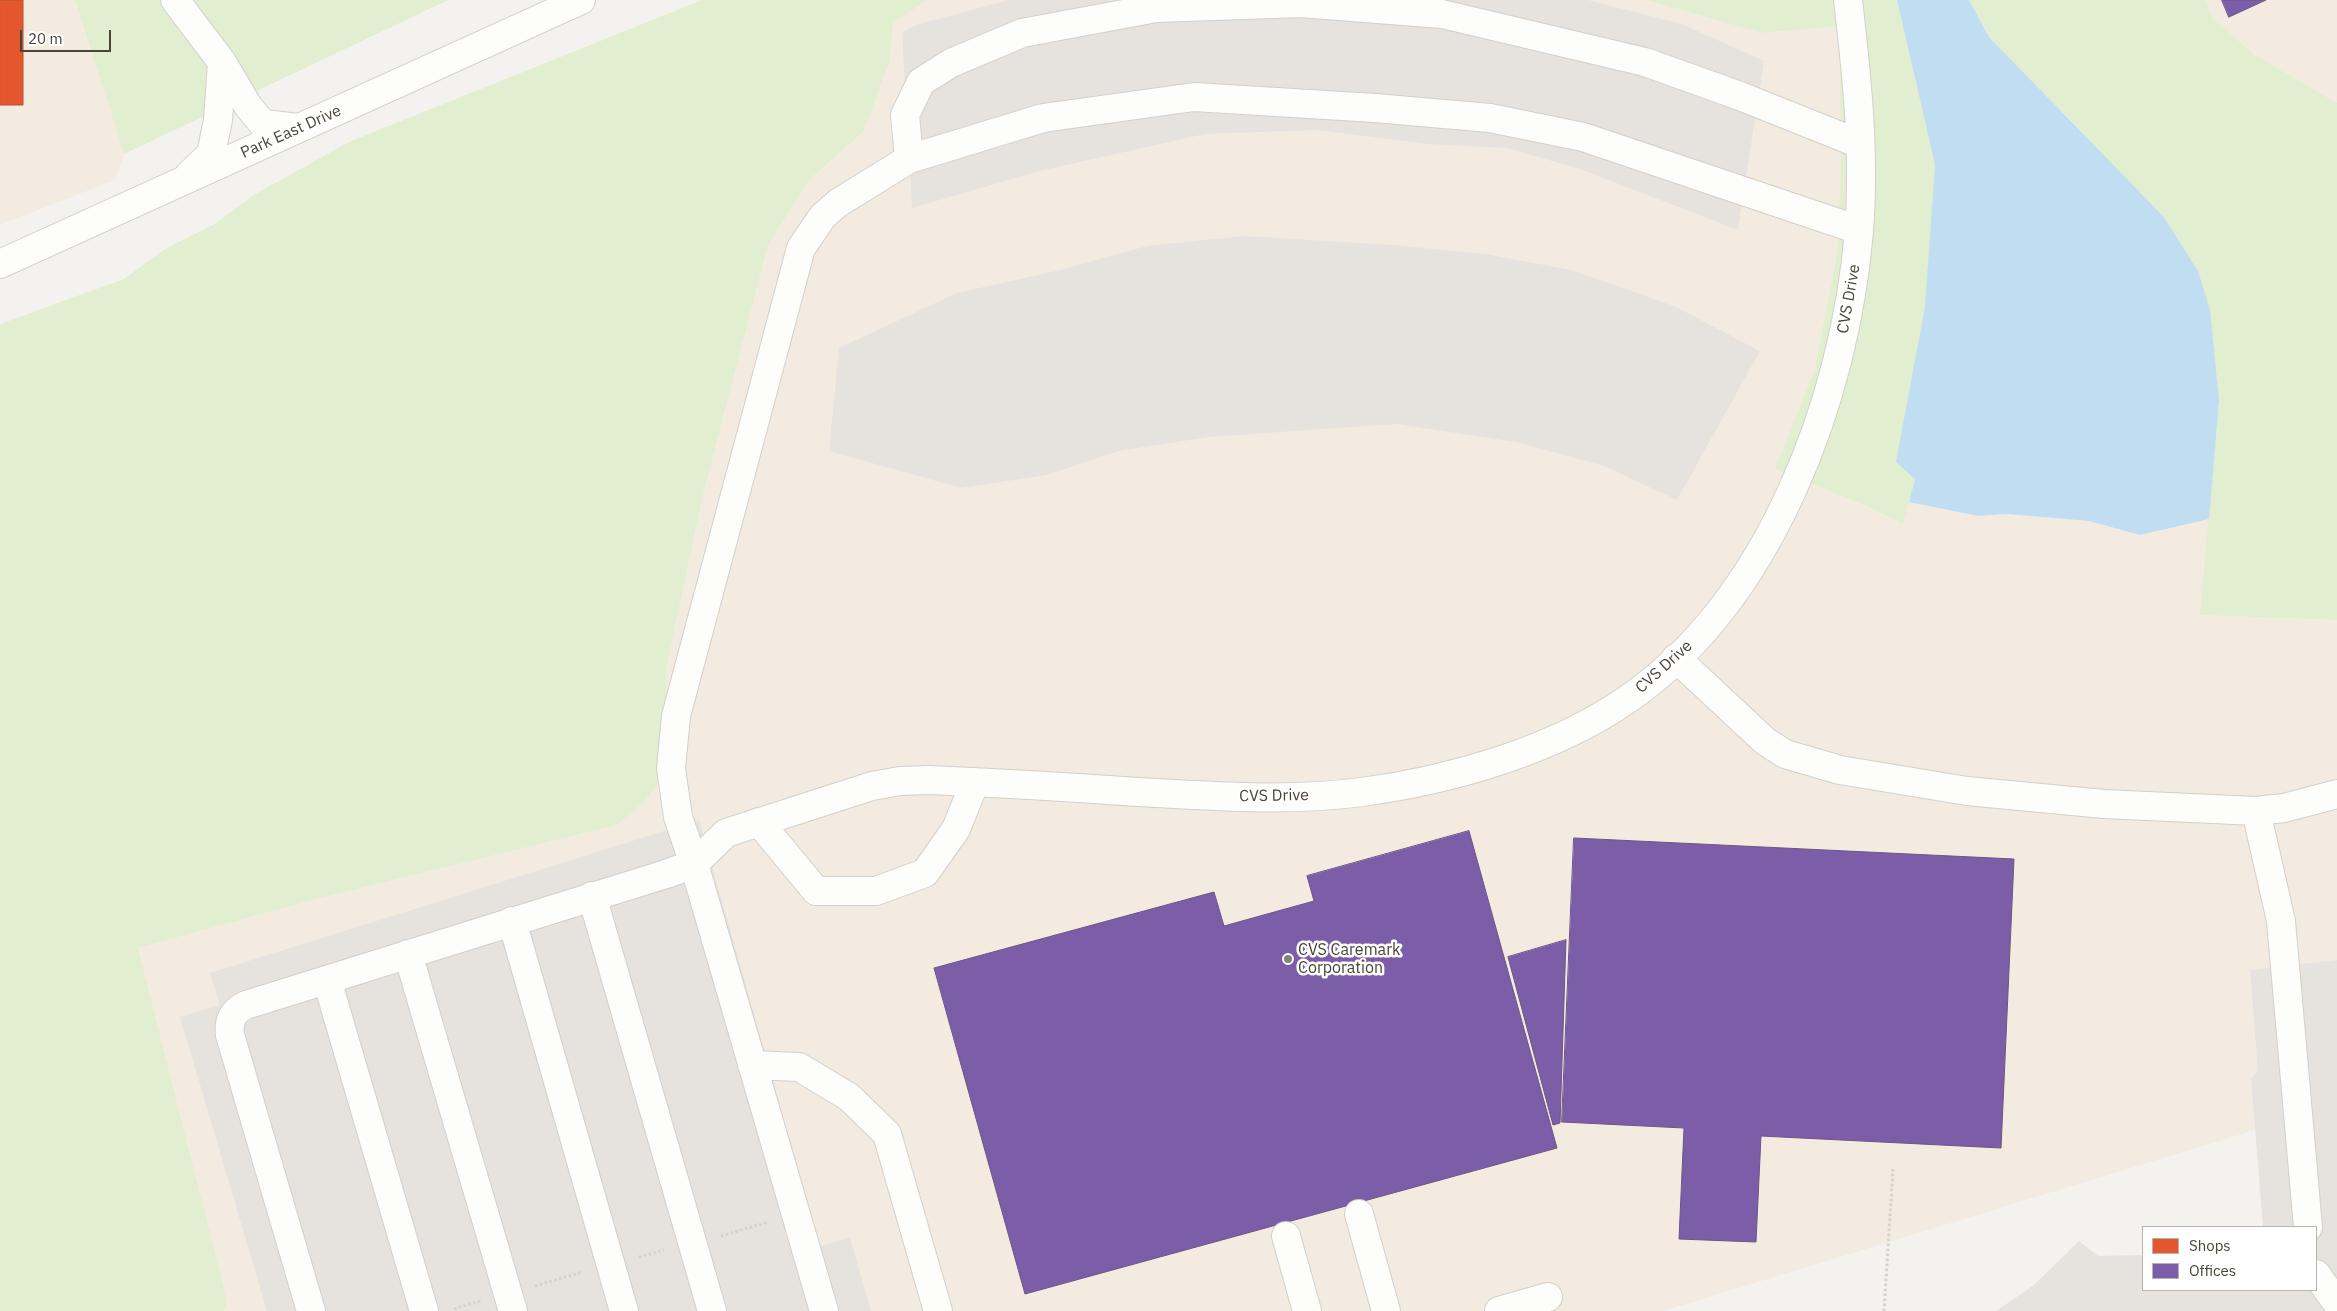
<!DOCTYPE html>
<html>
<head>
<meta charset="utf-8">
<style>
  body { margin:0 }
  #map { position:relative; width:2337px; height:1311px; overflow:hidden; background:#f4f2ee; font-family:"IBM Plex Sans",sans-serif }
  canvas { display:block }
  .legend { position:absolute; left:2142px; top:1226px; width:175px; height:65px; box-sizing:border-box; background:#fff; border:1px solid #b7b4b0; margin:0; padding:6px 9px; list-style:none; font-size:15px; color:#4b4439 }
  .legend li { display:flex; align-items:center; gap:10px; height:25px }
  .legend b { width:25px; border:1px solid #b7b4b0 }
  .scale { position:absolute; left:20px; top:30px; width:91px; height:22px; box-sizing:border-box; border:2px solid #4b4439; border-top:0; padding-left:6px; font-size:15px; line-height:18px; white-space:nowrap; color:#4b4439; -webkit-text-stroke:4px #fff; paint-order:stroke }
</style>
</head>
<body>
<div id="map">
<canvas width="2337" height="1311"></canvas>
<ul class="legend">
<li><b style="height:14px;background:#e4572e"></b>Shops</li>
<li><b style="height:14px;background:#7b5ea7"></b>Offices</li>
</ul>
<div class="scale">20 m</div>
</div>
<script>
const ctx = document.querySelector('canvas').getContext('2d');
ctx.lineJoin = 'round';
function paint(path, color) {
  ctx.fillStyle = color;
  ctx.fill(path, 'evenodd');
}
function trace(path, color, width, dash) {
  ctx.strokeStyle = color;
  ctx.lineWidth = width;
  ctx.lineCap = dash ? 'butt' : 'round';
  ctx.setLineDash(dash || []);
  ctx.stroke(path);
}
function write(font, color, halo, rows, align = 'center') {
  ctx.font = font + ' "IBM Plex Sans",sans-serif';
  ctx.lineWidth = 5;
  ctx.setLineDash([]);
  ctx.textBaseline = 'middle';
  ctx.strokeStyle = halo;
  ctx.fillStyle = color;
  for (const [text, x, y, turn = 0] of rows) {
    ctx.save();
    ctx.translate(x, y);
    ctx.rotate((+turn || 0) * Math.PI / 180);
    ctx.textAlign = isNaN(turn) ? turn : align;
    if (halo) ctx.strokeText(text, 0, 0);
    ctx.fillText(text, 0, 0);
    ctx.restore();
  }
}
const commercial = new Path2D(`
  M 0,0 L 75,0 L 124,154 L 115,180 L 0,225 Z
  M 928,0 L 1647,0 L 1761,33 L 1839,26 L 1841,161 L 1837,251 L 1815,369 L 1775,469 L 1862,504 L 1903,524 L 1909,502 L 1978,516 L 2007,514 L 2089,521 L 2140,535 L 2209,519 L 2201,615 L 2337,620 L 2337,1105 L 1663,1311 L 224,1311 L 227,1300 L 138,948 L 320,898 L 617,825 L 644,802 L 667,771 L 666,669 L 704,491 L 768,245 L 809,180 L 864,131 L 889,63 L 892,23 Z
  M 2205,0 L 2337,0 L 2337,103 L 2255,55 L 2212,18 Z`);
const green = new Path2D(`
  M 75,0 L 448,0 L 124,154 Z
  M 702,0 L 928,0 L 893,23 L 889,63 L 864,131 L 809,180 L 768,245 L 704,491 L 666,669 L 667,771 L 644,802 L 617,825 L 320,898 L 138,948 L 227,1300 L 224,1311 L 0,1311 L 0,324 L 124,279 L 165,249 L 215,224 L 252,196 L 349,142 Z
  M 1647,0 L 1897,0 L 1935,165 L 1915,479 L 1903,524 L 1862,504 L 1775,469 L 1815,369 L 1837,252 L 1841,161 L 1839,26 L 1761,33 Z
  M 1969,0 L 2205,0 L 2212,18 L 2255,55 L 2337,103 L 2337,620 L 2200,615 L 2219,401 L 2198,271 L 2164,217 L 1989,37 Z`);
const parking = new Path2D(`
  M 1009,0 L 1588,0 L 1682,24 L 1764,61 L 1738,230 L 1580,169 L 1507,148 L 1427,144 L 1318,130 L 1205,134 L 1040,171 L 912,208 L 902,32 L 919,24 Z
  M 1244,236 L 1393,245 L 1485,254 L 1572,270 L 1674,306 L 1760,351 L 1677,500 L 1604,466 L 1516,442 L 1396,424 L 1209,437 L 1118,451 L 1047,475 L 961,488 L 829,451 L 839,348 L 957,293 L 1060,270 L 1147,246 Z
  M 699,820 L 820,1246 L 850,1238 L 871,1311 L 267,1311 L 180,1017 L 220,1005 L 210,973 Z
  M 2337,960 L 2337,1311 L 1996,1311 L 2034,1285 L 2079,1241 L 2098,1256 L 2143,1255 L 2143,1290 L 2316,1290 L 2316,1227 L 2263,1227 L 2251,1079 L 2258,1071 L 2250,970 Z`);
const water = new Path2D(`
  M 1897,0 L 1969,0 L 1989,37 L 2164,217 L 2198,271 L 2210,310 L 2219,401 L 2209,519 L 2140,535 L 2089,521 L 2007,514 L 1978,516 L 1909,502 L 1915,479 L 1896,462 L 1925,307 L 1935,165 Z`);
const shops = new Path2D(`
  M 0,0 L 23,0 L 23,105 L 0,105 Z`);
const offices = new Path2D(`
  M 2222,0 L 2266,0 L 2229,17 Z
  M 1469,831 L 1557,1148 L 1025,1294 L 934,968 L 1214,892 L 1224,926 L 1314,901 L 1307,876 Z
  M 1574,838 L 2014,859 L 2001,1148 L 1761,1136 L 1756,1242 L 1679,1239 L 1684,1128 L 1562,1122 Z
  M 1566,940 L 1560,1123 L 1553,1125 L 1508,957 Z`);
const path = new Path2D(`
  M 721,1236 L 768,1222
  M 639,1257 L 664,1250
  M 535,1286 L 582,1272
  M 454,1309 L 481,1301
  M 1884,1311 L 1893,1169`);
const minor = new Path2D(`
  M 175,0 L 222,62 L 248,106 L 263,124 L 299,128
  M 909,159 L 1043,118 L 1194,97 L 1375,108 L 1490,118 L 1583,137 L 1859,230
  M 189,175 L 211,154 L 218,120 L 222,62
  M 0,264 L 581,0
  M 1676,658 L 1765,741 L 1785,754 L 1840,770 L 1967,791 L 2104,804 L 2256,811 L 2284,808 L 2337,794
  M 2256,811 L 2281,921 L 2308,1227
  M 759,822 L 816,891 L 876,891 L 925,873 L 956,829 L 975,782
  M 592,896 L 712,1311
  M 512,921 L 624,1311
  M 408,954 L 513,1311
  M 327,980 L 424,1311
  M 752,1065 L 799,1067 L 849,1097 L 887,1134 L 938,1311
  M 1359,1214 L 1386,1311
  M 1286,1236 L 1307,1311
  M 2316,1274 L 2337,1303
  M 311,1311 L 230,1035 C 228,1021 233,1011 246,1005 L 666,874 L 694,864 L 726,833 L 872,786 L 900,781 L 929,780 C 999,783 1068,787 1138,792 C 1212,796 1287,802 1362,792 C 1451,780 1553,751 1628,699 C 1771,600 1845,399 1859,231 C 1865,154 1857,77 1848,0
  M 824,1311 L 694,864 L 678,817 L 671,768 L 676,716 L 801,248 L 823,216 L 838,203 L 909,159 L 905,115 L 921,82 L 951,63 L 1022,33 L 1156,8 L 1301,3 L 1442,14 L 1645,62 L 1740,96 L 1860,144
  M 1499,1311 L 1548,1297`);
const markers = [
  [1288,959,5,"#868178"]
];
const streetNames = [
  ["Park East Drive",291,132,-24],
  ["CVS Drive",1849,299,-80],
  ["CVS Drive",1664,667,-42],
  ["CVS Drive",1274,796,-1]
];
const poiNames = [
  ["CVS Caremark",1298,950],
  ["Corporation",1298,968]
];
paint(commercial, '#f3ebdf');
paint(green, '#e1eecf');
paint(parking, '#e6e3df');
paint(water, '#c0ddf1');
paint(shops, '#e4572e');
trace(shops, '#b65131', 1);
paint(offices, '#7b5ea7');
trace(offices, '#6d5686', 1);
trace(minor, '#d2d0cb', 30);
trace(path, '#d3d2cc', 3, [2.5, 2.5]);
trace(minor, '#fdfdfc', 28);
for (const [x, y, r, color] of markers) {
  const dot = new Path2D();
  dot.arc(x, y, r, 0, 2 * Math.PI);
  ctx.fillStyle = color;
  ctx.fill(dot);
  trace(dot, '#fff', 2);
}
write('16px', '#4b4439', '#fff', streetNames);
write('16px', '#4b4439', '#fff', poiNames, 'left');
</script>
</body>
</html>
